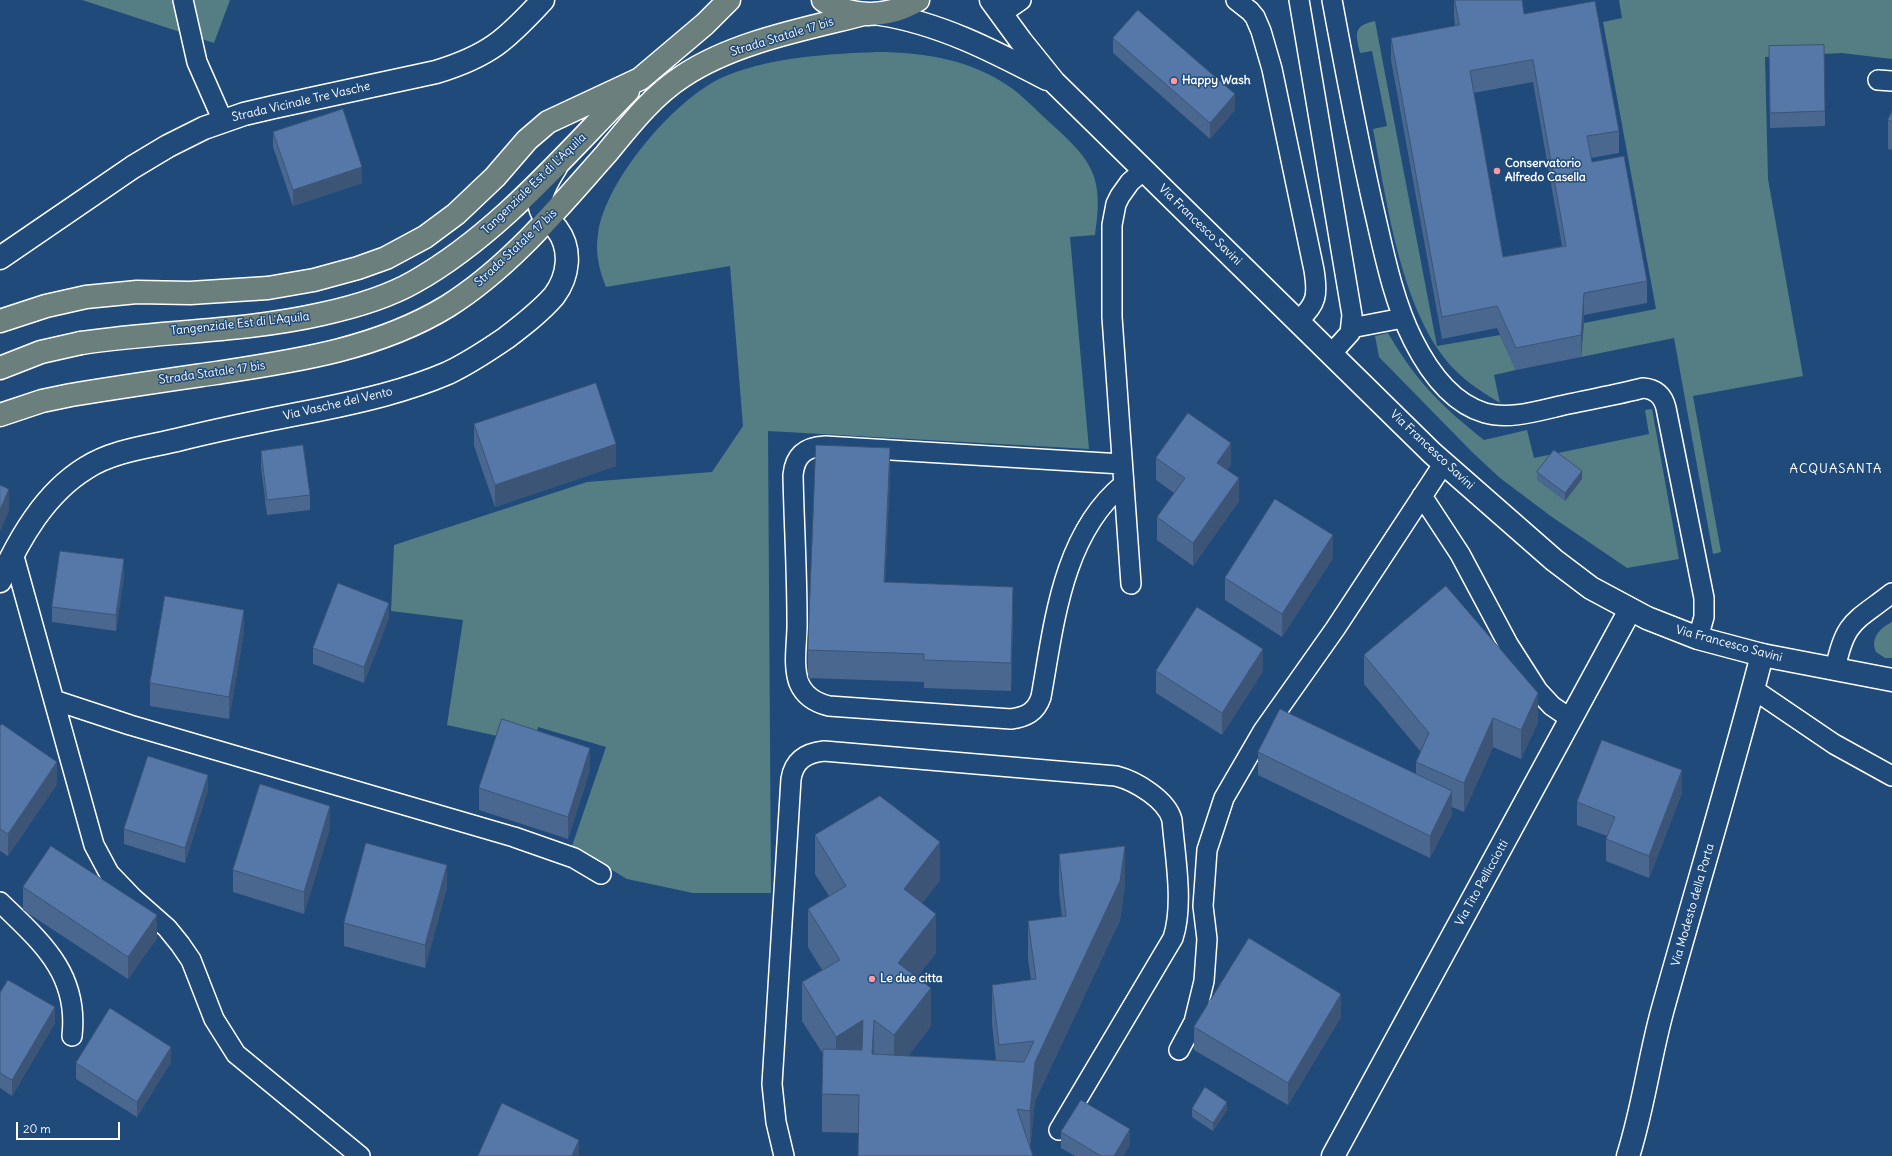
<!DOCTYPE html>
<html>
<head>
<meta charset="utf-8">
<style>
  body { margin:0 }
  #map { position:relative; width:1892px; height:1156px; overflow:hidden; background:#1f4a7a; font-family:Delius,sans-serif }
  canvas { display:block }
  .scale { position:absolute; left:16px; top:1122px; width:104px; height:18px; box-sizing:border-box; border:2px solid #fff; border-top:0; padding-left:5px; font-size:12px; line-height:14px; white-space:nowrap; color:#fff; -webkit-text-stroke:3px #1f4a7a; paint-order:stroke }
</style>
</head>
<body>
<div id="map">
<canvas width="1892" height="1156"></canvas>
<div class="scale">20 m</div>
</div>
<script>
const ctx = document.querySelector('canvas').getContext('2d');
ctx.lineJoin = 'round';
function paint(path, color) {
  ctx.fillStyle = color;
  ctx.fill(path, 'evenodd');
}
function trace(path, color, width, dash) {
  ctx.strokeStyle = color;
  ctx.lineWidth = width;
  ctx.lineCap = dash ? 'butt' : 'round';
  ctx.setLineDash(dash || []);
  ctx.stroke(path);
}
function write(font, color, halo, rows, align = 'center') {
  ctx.font = font + ' Delius,sans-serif';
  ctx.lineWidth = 3;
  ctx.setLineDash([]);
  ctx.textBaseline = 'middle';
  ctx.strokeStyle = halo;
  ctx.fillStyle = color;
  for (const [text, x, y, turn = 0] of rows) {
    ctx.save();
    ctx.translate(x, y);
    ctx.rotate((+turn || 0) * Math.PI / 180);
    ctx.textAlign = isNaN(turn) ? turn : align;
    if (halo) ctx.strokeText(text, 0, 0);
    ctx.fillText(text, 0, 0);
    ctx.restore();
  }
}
const green = new Path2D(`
  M 82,0 L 230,0 L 214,43 Z
  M 1619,0 L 1892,0 L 1892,59 L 1842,53 L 1765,57 L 1768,179 L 1803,376 L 1693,396 L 1721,552 L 1713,554 L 1674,338 L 1581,357 L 1584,323 L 1656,309 L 1603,22 L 1622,18 Z
  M 1375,21 L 1437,346 L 1500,335 L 1516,370 L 1494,375 L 1500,403 C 1484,393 1467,383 1454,369 C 1401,314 1387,202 1373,129 L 1387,126 L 1372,51 L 1360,53 C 1356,34 1352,26 1375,21 Z
  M 877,52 C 924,52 972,60 1010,87 C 1024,97 1035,109 1047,120 C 1090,159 1105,173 1095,235 L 1070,237 L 1089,449 L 768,431 L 771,893 L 693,893 L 627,879 L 572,846 L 606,747 L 538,727 L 534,744 L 447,725 L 463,620 L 391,611 L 394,545 L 587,482 L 712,472 L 743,426 L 730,266 L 606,287 C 599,270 595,252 598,234 C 605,180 678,94 728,75 C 774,57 828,54 877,52 Z
  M 1388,333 C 1416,381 1441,406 1484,440 L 1527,430 L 1534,458 L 1649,434 L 1645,410 L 1652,409 L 1679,559 L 1627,568 L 1552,517 L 1500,478 L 1472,452 L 1379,357 L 1375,336 Z
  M 1892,622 L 1892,658 L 1885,658 L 1876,652 C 1870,638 1880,628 1892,622 Z`);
const lane = new Path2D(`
  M 183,0 L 197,62 L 223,121
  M 1236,0 L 1250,11 L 1255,17 L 1261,31 L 1272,69 L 1314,270 C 1318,295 1317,304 1298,321
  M 1299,0 L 1352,315 L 1350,333 L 1331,354
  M 1332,0 C 1345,70 1358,140 1374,210 C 1384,253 1393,300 1413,340 C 1428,370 1451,403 1485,413 C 1513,421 1546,408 1574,403 C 1597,398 1620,394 1643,388 C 1656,389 1663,396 1666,408 L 1704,598 L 1704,617 L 1698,638
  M 1001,14 L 1021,0
  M 1878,80 L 1892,81
  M 1351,328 L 1403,318
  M 1122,464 L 825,446 C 805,447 795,455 793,475 C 794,523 797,571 797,619 C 798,639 792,664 799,683 C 805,697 816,703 829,706 L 1011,719 C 1026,717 1036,712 1041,697 C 1054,625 1062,534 1124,484
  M 1422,496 L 1460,554 L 1508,644 L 1538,691 L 1552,706 L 1571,719
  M 13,553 L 94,845 L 109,873 L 133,898 L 167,928 L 180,944 L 191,960 L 214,1019 L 236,1054 L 360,1156
  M 1131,584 L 1112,317 L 1112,225 L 1116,204 L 1120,196 L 1130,182 L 1144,170
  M 1835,670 C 1845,620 1855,622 1892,593
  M 1753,689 L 1834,744 L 1892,776
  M 54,700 L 130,725 L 514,837 L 574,858 L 601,874
  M 0,902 C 41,942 79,973 72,1036
  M 1179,1050 L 1194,1022 L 1204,981 L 1207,939 L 1203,906 L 1207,850 L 1224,798 L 1263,731 L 1335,629 L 1444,463
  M 784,1156 L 776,1122 L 772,1084 L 791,779 C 794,761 805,753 824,751 L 1116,776 C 1136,781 1167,800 1172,820 C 1175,856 1184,905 1173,938 L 1059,1130`);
const street = new Path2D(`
  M 0,258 L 133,167 L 168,146 L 204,128 L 244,114 L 274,107 L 436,72 C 489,56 506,40 543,0
  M 0,581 C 19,539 45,493 86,468 C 112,451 147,447 177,440 C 224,428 271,419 318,410 C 362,401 406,391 448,373 C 469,363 487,351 506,338 C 523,325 540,312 554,296 C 569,276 572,249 557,229 C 551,222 542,217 540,207 C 539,194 549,178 556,167
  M 1333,1156 L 1630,610
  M 1628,1156 C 1643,1109 1649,1060 1662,1012 C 1695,893 1731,775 1762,655`);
const secondary = new Path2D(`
  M 991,0 L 1021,41 L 1054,82 L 1432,453 L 1554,560 L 1591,588 L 1647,618 L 1698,638 L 1762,655 L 1892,680
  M 880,14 C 940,23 995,52 1047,79`);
const primary = new Path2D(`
  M 823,0 C 852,19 889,18 918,0
  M 0,321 L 46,306 L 86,297 L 137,292 L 190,293 L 268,288 L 314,280 L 358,268 L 386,258 L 425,237 L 456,214 L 495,177 L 527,140 L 548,122 L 640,79 L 705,24 L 729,0
  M 81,343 C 161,331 243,332 322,314 C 354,307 386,298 414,282 C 496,236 563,157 628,91
  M 0,415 L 42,401 L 71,395 C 119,387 168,380 216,373 C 295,361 378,349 448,306 C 510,267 558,208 606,154 C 629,126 652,96 683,76 C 734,42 805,29 864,14`);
const highway = new Path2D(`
  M 0,368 L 41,352 L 81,343`);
const wall = new Path2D(`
  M 1454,0 L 1522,0 L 1524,14 L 1619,131 L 1619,153 L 1591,158 L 1592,162 L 1647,281 L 1647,303 L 1584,315 L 1581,357 L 1516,370 L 1497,328 L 1442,339 L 1391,60 L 1391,38 L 1455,26 L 1454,17 ZM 1533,82 L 1562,246 L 1503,257 L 1473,93 Z
  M 1113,38 L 1235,110 L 1210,139 L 1113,53 Z
  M 1769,46 L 1825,111 L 1825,126 L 1770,128 Z
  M 1892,111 L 1892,150 L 1888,149 L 1888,120 Z
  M 273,132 L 362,183 L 293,206 L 273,147 Z
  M 474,424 L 616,466 L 495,507 L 474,446 Z
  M 261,451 L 310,495 L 310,510 L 267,515 L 261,467 Z
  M 1156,458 L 1231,465 L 1227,470 L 1239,501 L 1193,566 L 1157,540 L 1157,517 L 1174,493 L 1156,480 Z
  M 1537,472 L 1582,479 L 1565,501 L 1537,480 Z
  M 890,476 L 885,582 L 1013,615 L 1011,691 L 924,688 L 924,682 L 808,678 L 808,650 Z
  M 1333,558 L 1282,637 L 1225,600 L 1225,578 Z
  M 124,575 L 116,631 L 52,622 L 52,607 Z
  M 389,618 L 364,683 L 313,664 L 313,648 Z
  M 244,632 L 229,719 L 150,706 L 150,683 Z
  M 1364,655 L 1538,722 L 1521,759 L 1493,747 L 1464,812 L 1452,807 L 1452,814 L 1430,858 L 1258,775 L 1258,752 L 1416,774 L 1416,762 L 1421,752 L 1364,684 Z
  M 1156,671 L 1263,671 L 1222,735 L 1156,693 Z
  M 0,726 L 57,784 L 8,856 L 0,851 Z
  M 590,770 L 568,839 L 479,810 L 479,788 Z
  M 208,790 L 185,863 L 124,844 L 124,829 Z
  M 1682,793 L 1649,878 L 1606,861 L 1606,839 L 1607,836 L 1577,825 L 1577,802 Z
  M 330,828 L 304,914 L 233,892 L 233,870 Z
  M 815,835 L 940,880 L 922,903 L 936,953 L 917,977 L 931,1026 L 908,1056 L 996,1061 L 992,1023 L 992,985 L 1031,980 L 1028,959 L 1028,921 L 1062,917 L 1059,893 L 1059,854 L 1125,885 L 1120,920 L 1035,1101 L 1030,1148 L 858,1133 L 822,1132 L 822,1094 L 823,1054 L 802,1021 L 802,982 L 822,970 L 808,947 L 808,909 L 829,896 L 815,874 Z
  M 23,887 L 157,938 L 128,979 L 23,910 Z
  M 447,887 L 425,968 L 344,946 L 344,923 Z
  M 0,993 L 55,1023 L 12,1096 L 0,1088 Z
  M 1341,1017 L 1288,1105 L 1194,1050 L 1194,1027 Z
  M 171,1062 L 137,1117 L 76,1079 L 76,1063 Z
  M 1192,1109 L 1227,1110 L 1213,1131 L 1192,1117 Z
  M 1061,1132 L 1130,1145 L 1123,1156 L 1075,1156 L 1061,1148 Z`);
const shadedWall = new Path2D(`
  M 1235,94 L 1235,110 L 1210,139 L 1210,123 Z
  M 362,167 L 362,183 L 293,206 L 293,190 Z
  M 1584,293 L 1584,315 L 1581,357 L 1581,335 Z
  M 1231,443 L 1231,465 L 1217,485 L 1217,463 Z
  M 616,444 L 616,466 L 495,507 L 495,485 Z
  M 890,448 L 890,476 L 884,610 L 884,582 Z
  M 1582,471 L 1582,479 L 1565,501 L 1565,493 Z
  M 1239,478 L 1239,501 L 1193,566 L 1193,543 Z
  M 9,489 L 9,511 L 0,532 L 0,510 Z
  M 1333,535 L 1333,558 L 1282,637 L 1282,614 Z
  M 124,559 L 124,575 L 116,631 L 116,615 Z
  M 1013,587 L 1013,615 L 1011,691 L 1011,663 Z
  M 389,603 L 389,618 L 364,683 L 364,667 Z
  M 244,610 L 244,632 L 229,719 L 229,697 Z
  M 1263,649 L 1263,671 L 1222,735 L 1222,713 Z
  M 1538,693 L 1538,722 L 1521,759 L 1521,730 Z
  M 1493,718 L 1493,747 L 1464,812 L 1464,783 Z
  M 590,748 L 590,770 L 568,839 L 568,817 Z
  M 57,762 L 57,784 L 8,856 L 8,834 Z
  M 1682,770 L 1682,793 L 1649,878 L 1649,856 Z
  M 208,775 L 208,790 L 185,863 L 185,848 Z
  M 1452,791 L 1452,814 L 1430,858 L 1430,836 Z
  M 330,806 L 330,828 L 304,914 L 304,892 Z
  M 940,842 L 940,880 L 904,928 L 904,889 Z
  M 1125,846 L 1125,885 L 1120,920 L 1035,1101 L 1030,1149 L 1030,1111 L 1035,1062 Z
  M 447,865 L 447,887 L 425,968 L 425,945 Z
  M 936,914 L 936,953 L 898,1001 L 898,963 Z
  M 157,915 L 157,938 L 128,979 L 128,957 Z
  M 931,988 L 931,1026 L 894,1074 L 894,1035 Z
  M 1341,994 L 1341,1017 L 1288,1105 L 1288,1083 Z
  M 55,1007 L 55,1023 L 12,1096 L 12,1080 Z
  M 863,1020 L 863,1059 L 836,1075 L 836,1037 Z
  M 874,1020 L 874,1058 L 872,1054 Z
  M 171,1047 L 171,1062 L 137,1117 L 137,1102 Z
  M 1227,1102 L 1227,1110 L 1213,1131 L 1213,1123 Z
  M 1130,1129 L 1130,1145 L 1123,1156 L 1114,1156 Z
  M 579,1140 L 579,1156 L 572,1156 Z`);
const building = new Path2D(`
  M 1455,0 L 1522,0 L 1524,14 L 1595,1 L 1619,131 L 1587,136 L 1592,162 L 1624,156 L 1647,281 L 1584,293 L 1581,335 L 1516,348 L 1497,306 L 1442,317 L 1391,38 L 1459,25 ZM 1533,60 L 1566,246 L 1503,257 L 1470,71 Z
  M 1138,10 L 1235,94 L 1210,123 L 1113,38 Z
  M 1824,45 L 1825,111 L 1770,113 L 1769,46 Z
  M 343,109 L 362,167 L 293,190 L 273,132 Z
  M 1892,111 L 1892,122 L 1888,120 Z
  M 596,383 L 616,444 L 495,485 L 474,424 Z
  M 1188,413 L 1231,443 L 1217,463 L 1239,478 L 1193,543 L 1157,517 L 1185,478 L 1156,458 Z
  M 303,445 L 310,495 L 267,500 L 261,451 Z
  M 816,445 L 890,448 L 884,582 L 1013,587 L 1011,663 L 924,660 L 924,654 L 808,650 Z
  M 1554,450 L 1582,471 L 1565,493 L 1537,472 Z
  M 0,485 L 9,489 L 0,510 Z
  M 1275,499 L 1333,535 L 1282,614 L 1225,578 Z
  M 60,551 L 124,559 L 116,615 L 52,607 Z
  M 338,583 L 389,603 L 364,667 L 313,648 Z
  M 1446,586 L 1538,693 L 1521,730 L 1493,718 L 1464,783 L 1416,762 L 1429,733 L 1364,655 Z
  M 165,596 L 244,610 L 229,697 L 150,683 Z
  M 1197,607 L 1263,649 L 1222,713 L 1156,671 Z
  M 1280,709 L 1452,791 L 1430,836 L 1258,752 Z
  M 502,719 L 590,748 L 568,817 L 479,788 Z
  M 2,724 L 57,762 L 8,834 L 0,829 L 0,726 Z
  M 1602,740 L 1682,770 L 1649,856 L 1606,839 L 1615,817 L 1577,802 Z
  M 148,756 L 208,775 L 185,848 L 124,829 Z
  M 260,784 L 330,806 L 304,892 L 233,870 Z
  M 880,796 L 940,842 L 904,889 L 936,914 L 898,963 L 931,988 L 894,1035 L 874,1020 L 872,1054 L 1024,1062 L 1034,1041 L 999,1045 L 992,985 L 1036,979 L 1028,921 L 1066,916 L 1059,854 L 1125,846 L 1120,881 L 1035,1062 L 1030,1111 L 1017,1109 L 1033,1156 L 858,1156 L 859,1095 L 822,1094 L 823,1049 L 862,1050 L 863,1020 L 836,1037 L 802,982 L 840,960 L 808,909 L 846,886 L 815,835 Z
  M 366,843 L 447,865 L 425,945 L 344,923 Z
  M 51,846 L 157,915 L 128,957 L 23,887 Z
  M 1249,938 L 1341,994 L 1288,1083 L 1194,1027 Z
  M 8,980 L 55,1007 L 12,1080 L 0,1073 L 0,993 Z
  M 110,1008 L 171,1047 L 137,1102 L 76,1063 Z
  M 1205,1087 L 1227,1102 L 1213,1123 L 1192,1109 Z
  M 1081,1100 L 1130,1129 L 1114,1156 L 1101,1156 L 1061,1132 Z
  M 502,1103 L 579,1140 L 572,1156 L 478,1156 Z`);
const markers = [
  [1174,81,4,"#ff9aa2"],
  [1497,171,4,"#ff9aa2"],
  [872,979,4,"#ff9aa2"]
];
const streetNames = [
  ["Strada Statale 17 bis",782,37,-17],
  ["Strada Vicinale Tre Vasche",301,102,-13],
  ["Tangenziale Est di L'Aquila",534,184,-44],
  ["Via Francesco Savini",1200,225,44],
  ["Strada Statale 17 bis",516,248,-43],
  ["Tangenziale Est di L'Aquila",240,324,-6],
  ["Strada Statale 17 bis",212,373,-8],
  ["Via Vasche del Vento",338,404,-13],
  ["Via Francesco Savini",1432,450,43],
  ["Via Francesco Savini",1729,644,15],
  ["Via Tito Pellicciotti",1482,883,-61],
  ["Via Modesto della Porta",1693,905,-74]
];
const poiNames = [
  ["Happy Wash",1182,81],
  ["Conservatorio",1505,164],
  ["Alfredo Casella",1505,178],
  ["Le due citta",880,979]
];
const neighbourhoodNames = [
  ["ACQUASANTA",1836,469]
];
paint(green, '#547d84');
trace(lane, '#fff', 22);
trace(street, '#fff', 25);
trace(secondary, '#fff', 25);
trace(primary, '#fff', 25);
trace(highway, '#fff', 25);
trace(lane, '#1f4a7a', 19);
trace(street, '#1f4a7a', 22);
trace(secondary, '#1f4a7a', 22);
trace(primary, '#6b7f7c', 22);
trace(highway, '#6b7f7c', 22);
paint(wall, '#4a6790');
paint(shadedWall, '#3c5476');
paint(building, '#5678a8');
trace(building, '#3c5476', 1);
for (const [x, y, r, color] of markers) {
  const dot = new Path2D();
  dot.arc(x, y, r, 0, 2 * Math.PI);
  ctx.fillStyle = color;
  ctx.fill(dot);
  trace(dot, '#1f4a7a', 1.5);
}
write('12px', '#fff', '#1f4a7a', streetNames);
write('bold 12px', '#fff', '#1f4a7a', poiNames, 'left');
ctx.letterSpacing = '1px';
write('13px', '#fff', '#1f4a7a', neighbourhoodNames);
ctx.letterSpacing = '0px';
</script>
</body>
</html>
